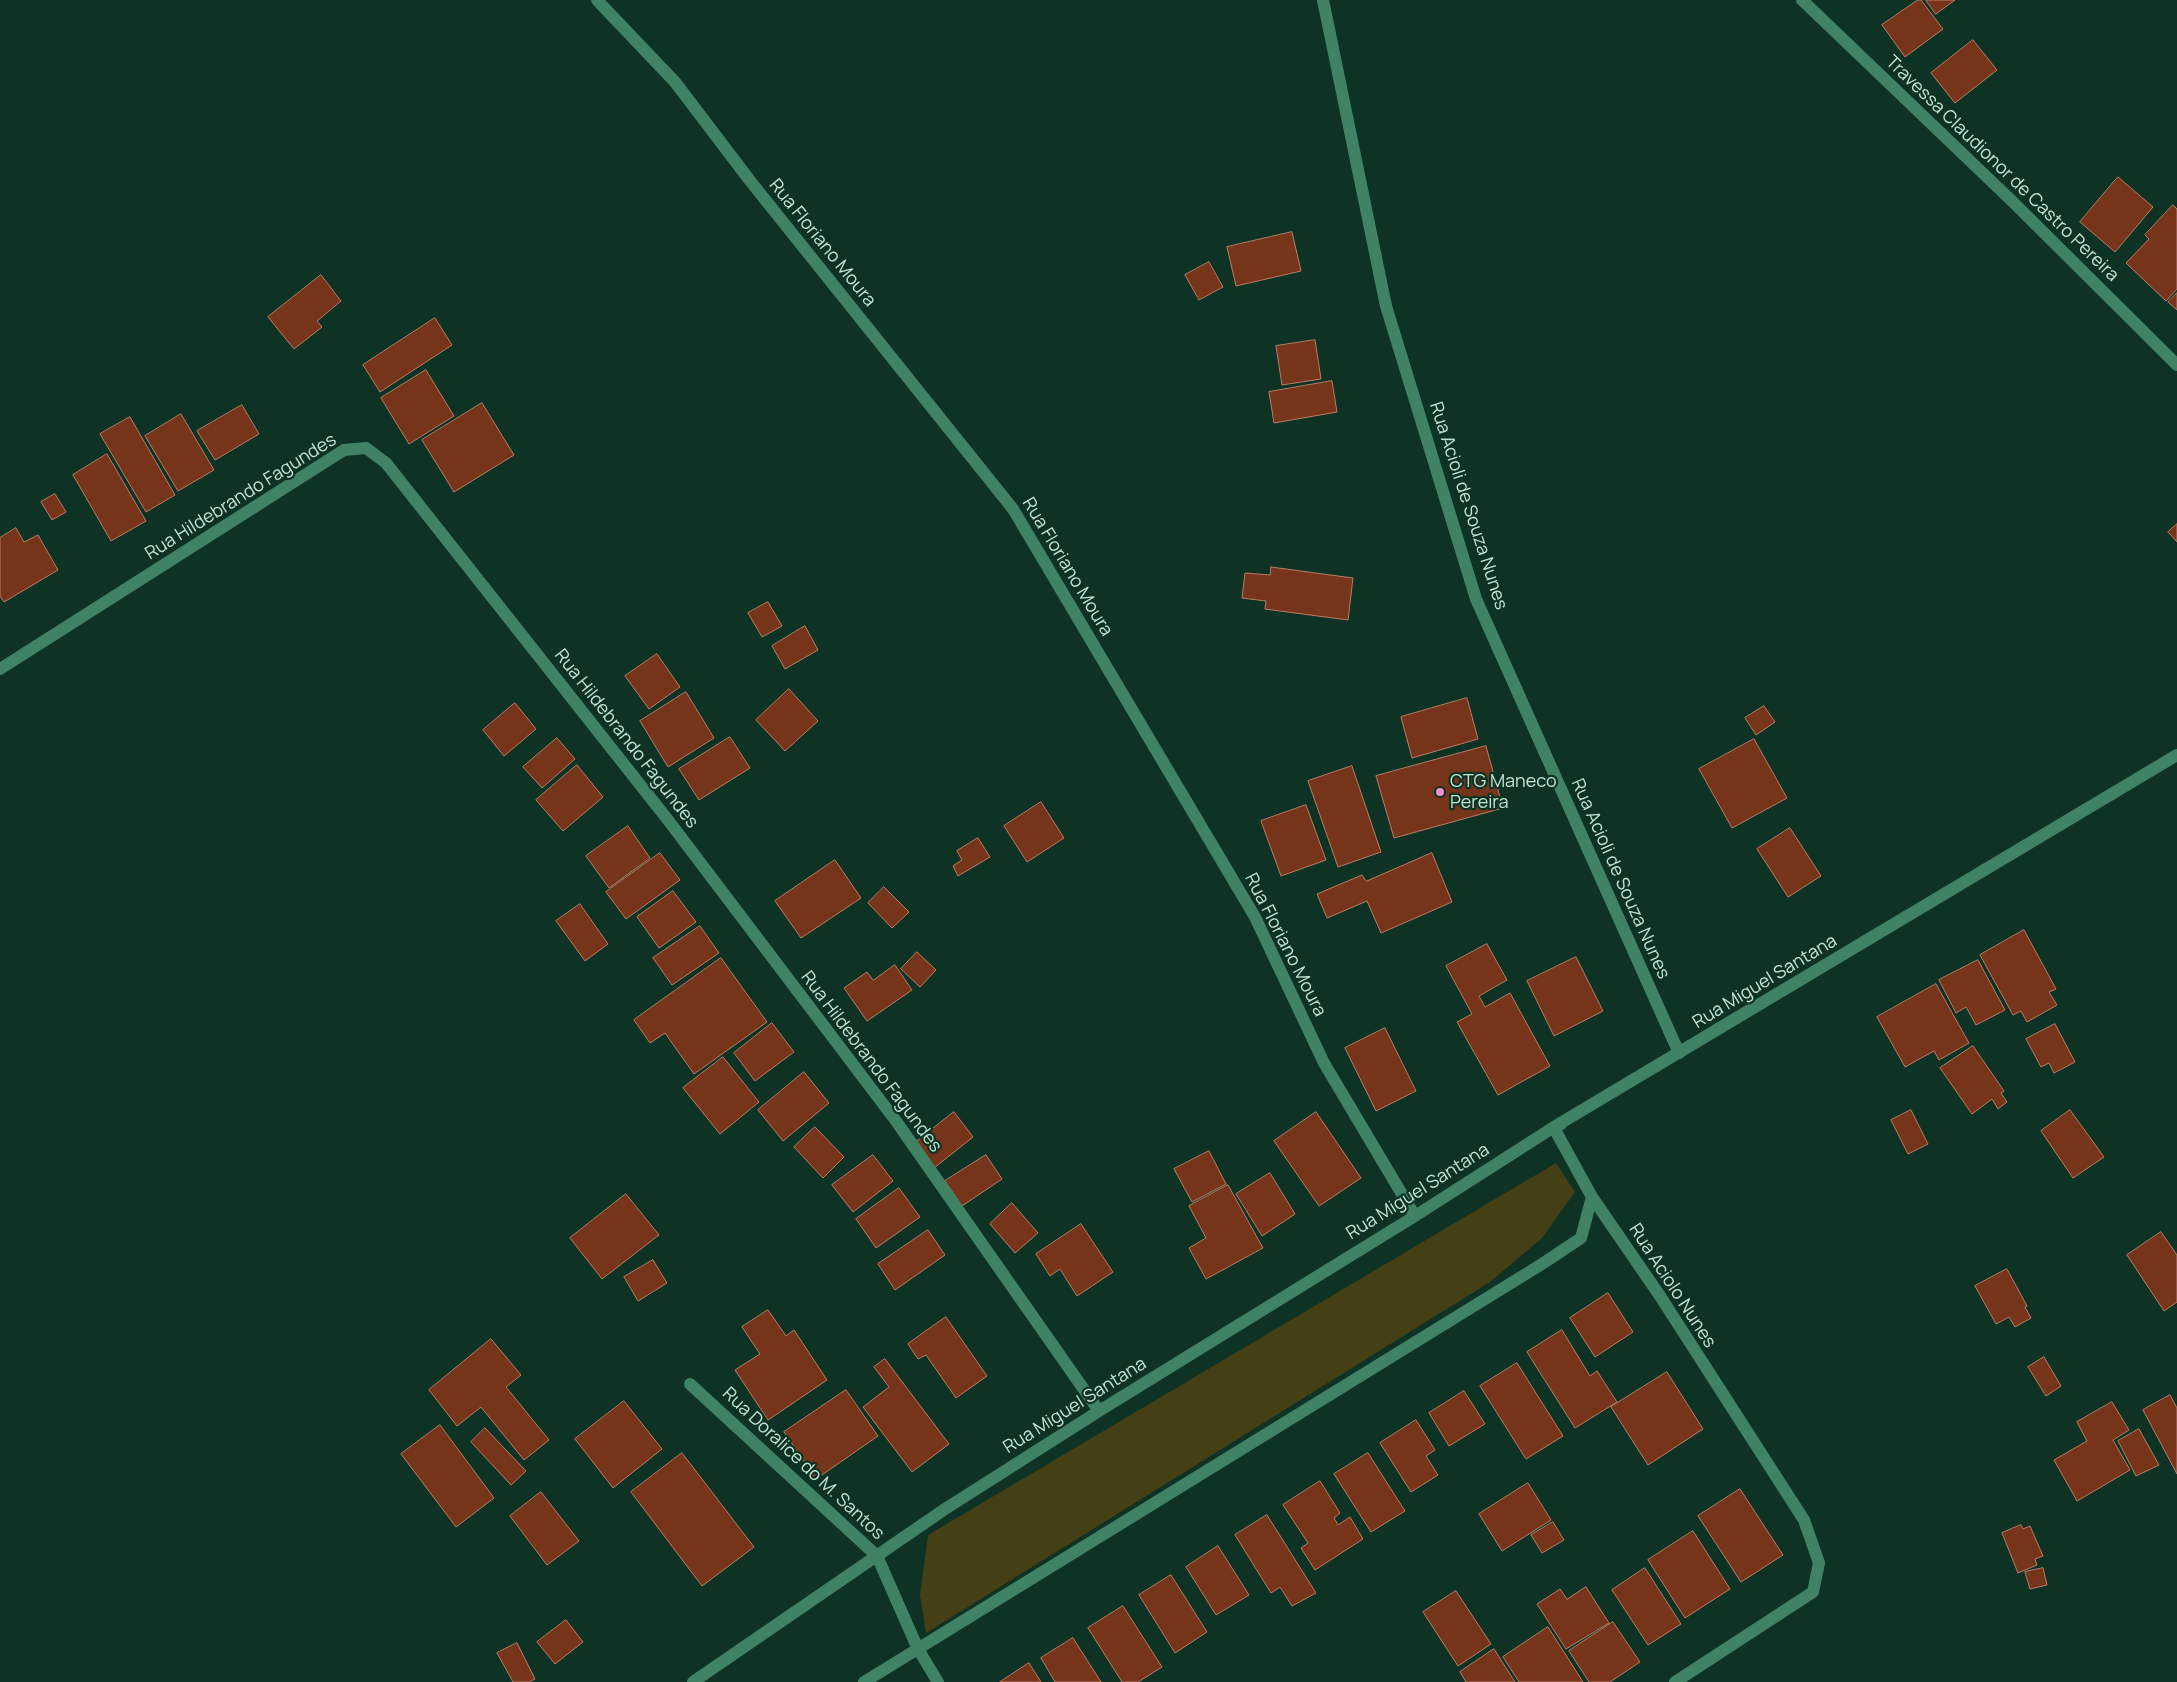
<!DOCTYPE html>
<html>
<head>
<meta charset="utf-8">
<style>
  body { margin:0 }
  canvas { display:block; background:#0e3223 }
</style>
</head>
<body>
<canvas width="2177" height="1682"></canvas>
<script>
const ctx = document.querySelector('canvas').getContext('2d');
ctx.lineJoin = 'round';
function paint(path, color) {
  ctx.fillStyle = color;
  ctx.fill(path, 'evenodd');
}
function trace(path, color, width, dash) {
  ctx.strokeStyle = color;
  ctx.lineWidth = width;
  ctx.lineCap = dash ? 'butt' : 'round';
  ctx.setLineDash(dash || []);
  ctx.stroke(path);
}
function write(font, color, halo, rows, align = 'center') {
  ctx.font = font + ' Manrope,sans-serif';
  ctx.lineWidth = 4.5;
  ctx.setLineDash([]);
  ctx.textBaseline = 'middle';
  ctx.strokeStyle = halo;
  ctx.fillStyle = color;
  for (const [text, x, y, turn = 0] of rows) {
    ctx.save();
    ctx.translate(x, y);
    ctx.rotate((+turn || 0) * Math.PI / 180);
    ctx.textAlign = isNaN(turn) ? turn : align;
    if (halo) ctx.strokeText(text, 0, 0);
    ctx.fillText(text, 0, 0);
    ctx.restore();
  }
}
const green = new Path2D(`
  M 1556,1163 L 1575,1192 L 1542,1238 L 1490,1282 L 926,1633 L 920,1595 L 928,1535 Z`);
const building = new Path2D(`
  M 1918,0 L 1921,0 L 1943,29 L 1905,57 L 1882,25 Z
  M 1926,0 L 1955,0 L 1936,14 Z
  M 1973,40 L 1997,70 L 1955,103 L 1931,73 Z
  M 2118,177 L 2153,207 L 2115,252 L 2080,222 Z
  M 2173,205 L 2177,209 L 2177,289 L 2166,301 L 2126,263 L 2149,239 L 2145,235 Z
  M 1292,232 L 1301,271 L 1236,286 L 1227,247 Z
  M 1209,262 L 1223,287 L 1199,300 L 1185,275 Z
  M 321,275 L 341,301 L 317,321 L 322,327 L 294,349 L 268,317 Z
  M 2177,293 L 2177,310 L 2168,302 Z
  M 435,318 L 452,345 L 380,392 L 363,365 Z
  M 1315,340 L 1321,379 L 1282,385 L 1276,346 Z
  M 426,370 L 454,416 L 409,444 L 381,398 Z
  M 1332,381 L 1337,412 L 1274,423 L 1269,392 Z
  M 482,403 L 514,455 L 454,492 L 422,440 Z
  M 242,405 L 259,434 L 215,460 L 197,431 Z
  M 181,414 L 214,470 L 178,491 L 145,436 Z
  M 130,417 L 175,495 L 146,512 L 100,434 Z
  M 107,454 L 146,521 L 111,541 L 73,475 Z
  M 55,494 L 66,512 L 52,520 L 41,502 Z
  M 2177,524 L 2177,542 L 2168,532 Z
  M 16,528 L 24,542 L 38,535 L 58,570 L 4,602 L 0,596 L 0,538 Z
  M 1271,567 L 1353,578 L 1348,620 L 1265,609 L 1266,601 L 1242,598 L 1245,573 L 1270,575 Z
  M 768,602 L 782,626 L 762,637 L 748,613 Z
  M 805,626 L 818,650 L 785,669 L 772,646 Z
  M 657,654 L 680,687 L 649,709 L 625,676 Z
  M 789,689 L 818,721 L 785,751 L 756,720 Z
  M 686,692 L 714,738 L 668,767 L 640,721 Z
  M 1467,698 L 1478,739 L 1412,758 L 1401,717 Z
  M 515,703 L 536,729 L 504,756 L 483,730 Z
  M 1764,706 L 1775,722 L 1756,735 L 1745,718 Z
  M 730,737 L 750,768 L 699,800 L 679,769 Z
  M 557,738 L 575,759 L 542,788 L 523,767 Z
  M 1754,739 L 1787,798 L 1732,828 L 1699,769 Z
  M 1486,746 L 1503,808 L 1394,838 L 1376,776 Z
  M 577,765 L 603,797 L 563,831 L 536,800 Z
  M 1352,766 L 1381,852 L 1338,867 L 1308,781 Z
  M 1041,802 L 1064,838 L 1027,862 L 1004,826 Z
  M 1306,805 L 1326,860 L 1281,876 L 1261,821 Z
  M 628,826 L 650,858 L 609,888 L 586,856 Z
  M 1790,828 L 1821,876 L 1788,897 L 1757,849 Z
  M 978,838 L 990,857 L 958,876 L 953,866 L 962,860 L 957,851 Z
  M 660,853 L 680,880 L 626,919 L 606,892 Z
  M 1432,853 L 1452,902 L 1381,933 L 1367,901 L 1327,918 L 1317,894 L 1362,875 L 1366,881 Z
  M 835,860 L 861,898 L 801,938 L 775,901 Z
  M 884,887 L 909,912 L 892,928 L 868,903 Z
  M 673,891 L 696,922 L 659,948 L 637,917 Z
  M 580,904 L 608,944 L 585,961 L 556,921 Z
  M 700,926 L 719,953 L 672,985 L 653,958 Z
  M 2024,930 L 2056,989 L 2049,992 L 2057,1005 L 2027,1022 L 2021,1011 L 2013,1015 L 1980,955 Z
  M 1487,944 L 1507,980 L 1479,996 L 1485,1007 L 1510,993 L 1550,1066 L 1498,1095 L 1457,1022 L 1472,1014 L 1446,966 Z
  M 917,952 L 936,970 L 920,987 L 901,969 Z
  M 1576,957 L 1603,1011 L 1554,1036 L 1527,981 Z
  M 721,958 L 767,1022 L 694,1074 L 665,1033 L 650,1043 L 634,1020 Z
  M 1978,960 L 2005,1010 L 1976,1025 L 1966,1007 L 1956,1013 L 1939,980 Z
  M 895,965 L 912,990 L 867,1021 L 844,988 L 867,972 L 873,980 Z
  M 1936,984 L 1969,1043 L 1939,1060 L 1934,1051 L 1905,1067 L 1877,1017 Z
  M 772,1023 L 794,1052 L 755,1081 L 734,1053 Z
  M 2055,1024 L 2075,1062 L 2054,1073 L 2049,1063 L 2041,1067 L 2026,1039 Z
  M 1385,1028 L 1416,1091 L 1376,1111 L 1345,1048 Z
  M 1973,1046 L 2004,1091 L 2001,1093 L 2007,1102 L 1998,1109 L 1992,1099 L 1972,1114 L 1940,1068 Z
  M 723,1057 L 759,1102 L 720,1134 L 683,1088 Z
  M 804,1072 L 829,1103 L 783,1141 L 758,1110 Z
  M 1911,1110 L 1928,1144 L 1908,1154 L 1891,1120 Z
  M 2070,1110 L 2104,1157 L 2073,1178 L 2041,1131 Z
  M 954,1112 L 973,1137 L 934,1168 L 915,1143 Z
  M 1316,1112 L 1361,1178 L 1319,1206 L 1274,1141 Z
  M 815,1127 L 844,1157 L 823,1178 L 794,1147 Z
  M 1209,1151 L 1226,1184 L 1192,1202 L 1174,1169 Z
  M 873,1155 L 893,1181 L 853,1212 L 832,1185 Z
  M 986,1155 L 1002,1179 L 962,1206 L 945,1181 Z
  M 1270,1173 L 1295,1214 L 1262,1236 L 1236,1194 Z
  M 1228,1185 L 1263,1248 L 1206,1279 L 1189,1248 L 1206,1238 L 1189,1206 Z
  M 899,1188 L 920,1217 L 876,1248 L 856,1219 Z
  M 626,1194 L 659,1235 L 602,1279 L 570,1238 Z
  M 1012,1203 L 1038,1233 L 1015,1253 L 990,1224 Z
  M 1081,1224 L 1113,1272 L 1077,1296 L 1060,1269 L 1050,1276 L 1036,1254 Z
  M 928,1230 L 945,1255 L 895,1290 L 878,1264 Z
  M 2161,1232 L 2177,1255 L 2177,1302 L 2164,1311 L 2127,1255 Z
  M 653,1260 L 667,1283 L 638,1301 L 624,1277 Z
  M 2007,1269 L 2027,1306 L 2025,1307 L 2031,1318 L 2015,1327 L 2009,1317 L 1996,1324 L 1975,1286 Z
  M 1608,1293 L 1633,1332 L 1595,1357 L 1570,1318 Z
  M 768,1310 L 786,1336 L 794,1330 L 827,1380 L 768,1420 L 735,1370 L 760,1354 L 742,1327 Z
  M 946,1317 L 987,1376 L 956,1398 L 926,1355 L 918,1359 L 908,1344 Z
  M 1562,1330 L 1590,1376 L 1597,1371 L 1617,1402 L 1575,1428 L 1527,1352 Z
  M 491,1339 L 521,1375 L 506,1387 L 549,1440 L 524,1460 L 481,1407 L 457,1426 L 429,1390 Z
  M 2044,1357 L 2061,1386 L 2046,1396 L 2028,1367 Z
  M 885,1359 L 949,1444 L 912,1472 L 863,1407 L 889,1387 L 874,1367 Z
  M 1517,1363 L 1563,1436 L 1526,1459 L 1480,1386 Z
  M 1667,1372 L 1703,1429 L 1648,1465 L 1611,1407 Z
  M 846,1390 L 878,1436 L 816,1479 L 784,1432 Z
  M 1464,1391 L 1485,1424 L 1449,1446 L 1429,1413 Z
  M 2170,1395 L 2177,1408 L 2177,1474 L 2143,1410 Z
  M 624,1401 L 662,1449 L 613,1488 L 575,1439 Z
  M 2112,1402 L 2129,1430 L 2113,1440 L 2130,1470 L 2077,1501 L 2054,1460 L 2087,1441 L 2077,1422 Z
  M 1416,1420 L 1435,1450 L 1426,1456 L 1438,1475 L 1411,1492 L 1380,1443 Z
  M 440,1425 L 494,1498 L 456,1527 L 401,1454 Z
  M 485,1428 L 526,1471 L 511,1485 L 471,1442 Z
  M 2139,1429 L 2159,1465 L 2136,1476 L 2118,1441 Z
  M 682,1453 L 754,1547 L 702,1586 L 631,1492 Z
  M 1368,1453 L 1405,1511 L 1371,1532 L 1334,1474 Z
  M 1320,1481 L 1340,1513 L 1334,1518 L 1338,1525 L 1350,1517 L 1363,1539 L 1315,1570 L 1301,1548 L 1308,1543 L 1283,1505 Z
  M 1528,1483 L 1551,1520 L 1502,1551 L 1479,1514 Z
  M 1740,1489 L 1783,1555 L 1741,1582 L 1698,1516 Z
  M 541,1492 L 579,1541 L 547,1565 L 510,1516 Z
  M 1267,1515 L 1316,1593 L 1292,1606 L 1280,1587 L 1271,1593 L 1235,1535 Z
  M 1553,1522 L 1564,1540 L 1542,1553 L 1531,1535 Z
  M 2021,1525 L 2023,1529 L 2030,1526 L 2043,1556 L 2035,1559 L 2037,1565 L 2018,1573 L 2002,1533 Z
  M 1693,1531 L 1730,1589 L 1685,1618 L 1648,1560 Z
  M 1218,1546 L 1249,1595 L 1216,1615 L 1186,1567 Z
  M 1645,1568 L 1681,1624 L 1648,1645 L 1612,1590 Z
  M 2043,1568 L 2047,1585 L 2030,1589 L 2025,1572 Z
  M 1171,1575 L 1207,1632 L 1175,1653 L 1139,1595 Z
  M 1586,1587 L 1609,1623 L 1566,1649 L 1537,1604 L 1560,1589 L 1567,1599 Z
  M 1456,1591 L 1491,1644 L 1458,1666 L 1423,1612 Z
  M 1123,1606 L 1162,1667 L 1138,1682 L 1122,1682 L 1088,1628 Z
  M 566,1620 L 583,1642 L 555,1664 L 537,1642 Z
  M 1613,1622 L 1640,1662 L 1610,1682 L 1589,1682 L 1569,1651 Z
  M 1548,1627 L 1583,1682 L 1519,1682 L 1503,1657 Z
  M 1073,1638 L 1101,1682 L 1055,1682 L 1041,1658 Z
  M 517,1643 L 535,1679 L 529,1682 L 513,1682 L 497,1653 Z
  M 1494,1649 L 1515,1682 L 1466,1682 L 1460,1672 Z
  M 1029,1663 L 1041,1682 L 1000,1682 Z`);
const minor = new Path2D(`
  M 597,0 L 675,82 L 751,182 L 1013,509 L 1255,917 L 1324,1063 L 1415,1216
  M 1323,0 L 1386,306 L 1476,599 L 1679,1053
  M 1802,0 L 2013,202 L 2177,365
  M 0,669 L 344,450 L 366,448 L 386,463 L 668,820 L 896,1121 L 1099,1411
  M 1561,1124 L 1554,1128 L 1592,1197 L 1660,1296 L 1804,1520 L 1819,1563 L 1813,1592 L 1675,1682
  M 690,1384 L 877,1556 L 918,1649 L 938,1682
  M 693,1682 L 945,1509 L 1099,1411 L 1415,1216 L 1554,1127 L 2177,755
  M 864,1682 L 1542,1264 L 1581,1238 L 1592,1197`);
const markers = [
  [1440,792,5,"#f590d1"]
];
const streetNames = [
  ["Travessa Claudionor de Castro Pereira",2002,169,44],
  ["Rua Floriano Moura",822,243,51],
  ["Rua Hildebrando Fagundes",241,497,-32],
  ["Rua Acioli de Souza Nunes",1468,506,72],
  ["Rua Floriano Moura",1067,567,59],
  ["Rua Hildebrando Fagundes",626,739,52],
  ["Rua Acioli de Souza Nunes",1620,879,66],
  ["Rua Floriano Moura",1285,945,63],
  ["Rua Miguel Santana",1765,982,-31],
  ["Rua Hildebrando Fagundes",871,1062,53],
  ["Rua Miguel Santana",1418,1192,-32],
  ["Rua Aciolo Nunes",1672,1286,57],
  ["Rua Miguel Santana",1075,1406,-32],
  ["Rua Doralice do M. Santos",803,1464,43]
];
const poiNames = [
  ["CTG Maneco",1450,782],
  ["Pereira",1450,803]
];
paint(green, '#453f16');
paint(building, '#76351a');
trace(building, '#b97d65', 1);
trace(minor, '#408264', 12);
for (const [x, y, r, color] of markers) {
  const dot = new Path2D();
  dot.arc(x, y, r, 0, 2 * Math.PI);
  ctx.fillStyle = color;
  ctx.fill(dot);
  trace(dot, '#0e3223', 2);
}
write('18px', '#c3e3d2', '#0e3223', streetNames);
write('18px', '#c3e3d2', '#0e3223', poiNames, 'left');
</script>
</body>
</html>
